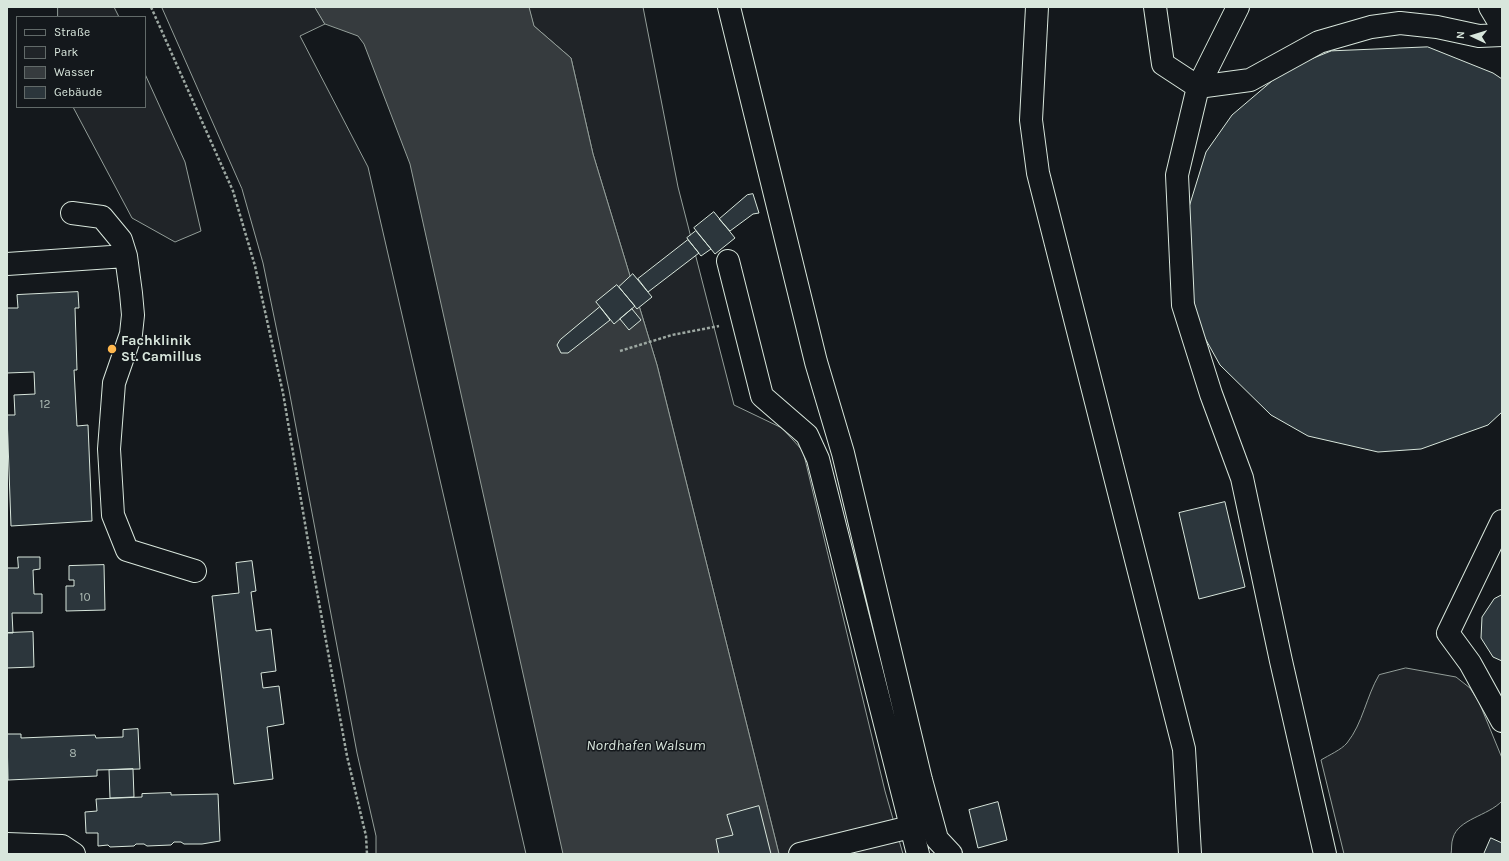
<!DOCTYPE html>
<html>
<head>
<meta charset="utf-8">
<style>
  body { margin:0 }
  #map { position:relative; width:1509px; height:861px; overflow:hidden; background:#14181c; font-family:Karla,sans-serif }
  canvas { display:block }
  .frame { position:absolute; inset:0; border:8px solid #d8e6dc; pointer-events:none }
  .legend { position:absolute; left:16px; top:16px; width:130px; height:92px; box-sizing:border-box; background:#14181c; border:1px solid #626a69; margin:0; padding:5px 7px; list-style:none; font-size:12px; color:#d8e6dc }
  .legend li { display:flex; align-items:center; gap:8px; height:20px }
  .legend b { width:20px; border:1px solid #626a69 }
  .north { position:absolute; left:1453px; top:16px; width:40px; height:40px; -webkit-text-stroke:3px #14181c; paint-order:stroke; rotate:274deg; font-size:11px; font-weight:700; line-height:16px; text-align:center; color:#d8e6dc }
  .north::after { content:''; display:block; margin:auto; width:14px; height:18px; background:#d8e6dc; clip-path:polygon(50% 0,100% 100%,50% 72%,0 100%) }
</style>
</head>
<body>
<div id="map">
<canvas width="1509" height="861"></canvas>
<div class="frame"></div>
<ul class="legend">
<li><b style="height:5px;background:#14181c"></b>Straße</li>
<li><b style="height:11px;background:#202428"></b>Park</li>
<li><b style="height:11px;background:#363b3e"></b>Wasser</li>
<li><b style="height:11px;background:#2c363c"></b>Gebäude</li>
</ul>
<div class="north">N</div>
</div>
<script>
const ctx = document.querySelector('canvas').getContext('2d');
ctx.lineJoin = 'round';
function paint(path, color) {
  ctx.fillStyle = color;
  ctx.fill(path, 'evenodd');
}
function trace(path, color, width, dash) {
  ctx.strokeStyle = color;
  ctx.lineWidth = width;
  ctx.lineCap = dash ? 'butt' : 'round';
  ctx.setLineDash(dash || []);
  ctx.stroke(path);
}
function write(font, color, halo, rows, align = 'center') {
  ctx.font = font + ' Karla,sans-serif';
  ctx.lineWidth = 3;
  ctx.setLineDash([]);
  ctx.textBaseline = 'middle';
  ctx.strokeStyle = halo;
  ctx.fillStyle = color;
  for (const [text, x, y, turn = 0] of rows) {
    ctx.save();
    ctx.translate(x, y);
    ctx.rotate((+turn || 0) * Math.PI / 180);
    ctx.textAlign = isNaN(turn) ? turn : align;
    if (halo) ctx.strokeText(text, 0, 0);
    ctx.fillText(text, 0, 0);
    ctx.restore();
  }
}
const green = new Path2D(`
  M 58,7 L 114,7 L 119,17 L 58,17 Z
  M 162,7 L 315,7 L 325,24 L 300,36 L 368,167 L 526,854 L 376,854 L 376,836 L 357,753 L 289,390 L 263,263 L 242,189 Z
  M 529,7 L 643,7 L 678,187 L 734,405 L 782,428 L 803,451 L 885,791 L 903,854 L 779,854 L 657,365 L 593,154 L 571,58 L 534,26 Z
  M 145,74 L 185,162 L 201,231 L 175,242 L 132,218 L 73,107 L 145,107 Z
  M 1406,668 L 1456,677 L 1470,688 L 1479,702 L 1502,758 L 1502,801 C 1488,816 1458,819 1453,838 C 1451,843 1452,849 1451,854 L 1344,854 L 1321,760 C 1329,755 1341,750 1347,743 C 1363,723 1366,697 1379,675 Z`);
const water = new Path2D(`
  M 315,7 L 529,7 L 534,26 L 571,58 L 593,154 L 657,365 L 779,854 L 563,854 L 410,164 L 364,44 L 358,36 L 325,24 Z`);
const building = new Path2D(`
  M 1428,47 L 1493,73 L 1502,79 L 1502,412 L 1488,425 L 1421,449 L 1378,452 L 1308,436 L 1271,415 L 1220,365 L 1201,331 L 1184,262 L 1185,220 L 1206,152 L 1232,115 L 1286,69 L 1331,51 Z
  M 753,194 L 759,213 L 753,214 L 730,231 L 719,219 L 747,195 Z
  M 714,212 L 735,238 L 715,254 L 694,228 Z
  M 696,231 L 711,249 L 701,256 L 687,238 Z
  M 688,240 L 699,253 L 648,292 L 638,279 Z
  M 633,274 L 652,297 L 637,309 L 619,287 Z
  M 617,285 L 635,306 L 614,324 L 596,302 Z
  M 78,292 L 79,308 L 75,308 L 77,370 L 74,370 L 77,426 L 88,425 L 92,521 L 11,526 L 7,415 L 15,415 L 14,395 L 35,394 L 34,372 L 7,373 L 7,308 L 18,308 L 17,295 Z
  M 600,307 L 610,320 L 568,353 L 561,353 L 557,345 L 560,340 Z
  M 632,309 L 641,320 L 629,330 L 620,319 Z
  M 1225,502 L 1245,587 L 1199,599 L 1179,513 Z
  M 18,557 L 40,557 L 40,569 L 33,570 L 34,594 L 42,594 L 42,613 L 12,613 L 13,633 L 7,633 L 7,568 L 18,568 Z
  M 252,561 L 256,591 L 251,592 L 256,631 L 271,629 L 276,671 L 261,673 L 263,688 L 279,686 L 284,724 L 267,727 L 273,779 L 234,784 L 212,596 L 239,593 L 236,563 Z
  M 104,565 L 105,610 L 66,611 L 66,586 L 74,586 L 74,580 L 69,580 L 69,566 Z
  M 1502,595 L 1502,661 L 1493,657 L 1481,638 L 1482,617 L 1494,599 Z
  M 33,632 L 34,667 L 7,668 L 7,633 Z
  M 138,729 L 140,769 L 97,770 L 97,776 L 8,780 L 7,734 L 21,734 L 21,738 L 95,735 L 96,738 L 123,737 L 123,730 Z
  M 133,769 L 134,797 L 110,798 L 109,770 Z
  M 171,793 L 171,795 L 218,794 L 220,841 L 202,844 L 184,844 L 181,842 L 174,842 L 171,845 L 147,846 L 144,844 L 136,844 L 134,846 L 110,847 L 108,845 L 98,846 L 98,833 L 86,833 L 85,812 L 97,811 L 96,799 L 142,797 L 142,794 Z
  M 998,802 L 1007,840 L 978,848 L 969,810 Z
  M 759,806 L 771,854 L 719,854 L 716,839 L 733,835 L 727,815 Z
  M 1491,838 L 1502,843 L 1502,854 L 1484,854 Z`);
const path = new Path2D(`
  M 151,7 L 233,191 L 255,266 L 283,393 L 310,553 L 347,756 L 366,836 L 367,854
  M 620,351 L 672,335 L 719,326`);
const minor = new Path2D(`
  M 729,7 L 816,362 L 843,453 L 921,780 L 937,839 L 951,854
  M 1037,7 L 1031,120 L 1038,173 L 1184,749 L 1190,854
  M 1155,7 L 1163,64 L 1198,87 L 1177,175 L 1183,305 L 1211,394 L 1242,478 L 1281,661 L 1325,854
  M 1490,7 L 1502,27
  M 1198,87 L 1250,80 L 1319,42 L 1371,27 L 1400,23 L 1437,27 L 1479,36 L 1502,35
  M 1198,87 L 1238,7
  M 72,213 L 102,217 L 121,240 L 126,256 L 131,293 L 133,315 L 131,334 L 114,383 L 109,449 L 113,515 L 127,550 L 195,571
  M 728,261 L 762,396 L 807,435 L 818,459 L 918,854
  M 7,264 L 126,256
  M 1502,521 L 1448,633 L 1470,663 L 1502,721
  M 7,844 L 62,846 L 74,854
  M 800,854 L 902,829 L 924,822`);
const markers = [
  [112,349,5,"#ffb74d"]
];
const numberNames = [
  ["12",45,405],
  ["10",85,598],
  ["8",73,754]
];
const poiNames = [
  ["Fachklinik",121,341],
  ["St. Camillus",121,357]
];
const waterNames = [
  ["Nordhafen Walsum",646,746]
];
paint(green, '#202428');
trace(green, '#939e99', 1);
paint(water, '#363b3e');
trace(water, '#939e99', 1);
paint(building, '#2c363c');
trace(building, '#d8e6dc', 1);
trace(minor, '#d8e6dc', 24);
trace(path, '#9da8a2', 2.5, [3, 2]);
trace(minor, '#14181c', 22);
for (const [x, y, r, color] of markers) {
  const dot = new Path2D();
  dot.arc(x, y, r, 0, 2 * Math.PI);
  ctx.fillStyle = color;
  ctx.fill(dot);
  trace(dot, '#14181c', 1.5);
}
write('12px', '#adbab4', null, numberNames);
write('bold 14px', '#d8e6dc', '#14181c', poiNames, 'left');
write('italic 15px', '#d8e6dc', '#14181c', waterNames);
</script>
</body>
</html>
